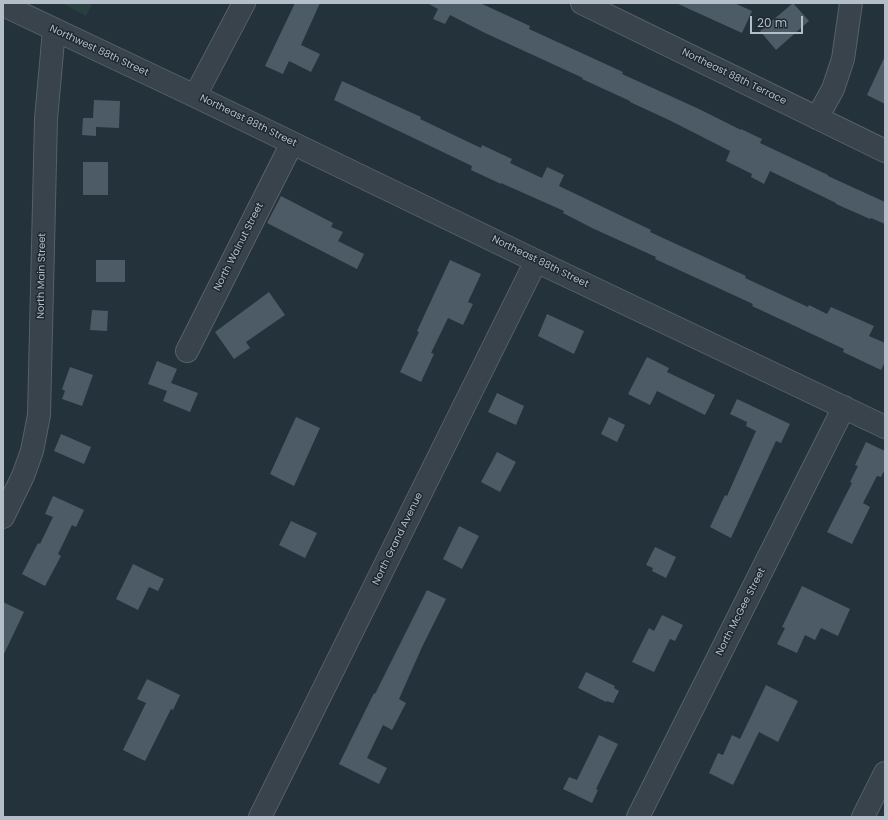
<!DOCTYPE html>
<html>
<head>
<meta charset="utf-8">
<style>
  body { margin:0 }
  #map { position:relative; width:888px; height:820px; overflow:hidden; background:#24323c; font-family:Poppins,sans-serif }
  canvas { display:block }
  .frame { position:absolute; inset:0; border:4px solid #b4bec8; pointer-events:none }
  .scale { position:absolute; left:750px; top:16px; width:53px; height:18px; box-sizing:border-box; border:2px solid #b4bec8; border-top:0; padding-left:5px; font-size:12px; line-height:14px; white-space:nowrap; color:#b4bec8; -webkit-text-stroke:3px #1d2831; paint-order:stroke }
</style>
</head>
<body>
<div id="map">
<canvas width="888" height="820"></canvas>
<div class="frame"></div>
<div class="scale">20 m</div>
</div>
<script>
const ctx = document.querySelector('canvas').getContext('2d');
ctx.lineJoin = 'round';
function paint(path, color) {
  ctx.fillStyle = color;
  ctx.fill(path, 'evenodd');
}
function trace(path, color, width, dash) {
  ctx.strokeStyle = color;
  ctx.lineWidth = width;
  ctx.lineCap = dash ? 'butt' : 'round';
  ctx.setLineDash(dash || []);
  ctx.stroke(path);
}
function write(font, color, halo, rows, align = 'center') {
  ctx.font = font + ' Poppins,sans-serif';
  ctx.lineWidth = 3;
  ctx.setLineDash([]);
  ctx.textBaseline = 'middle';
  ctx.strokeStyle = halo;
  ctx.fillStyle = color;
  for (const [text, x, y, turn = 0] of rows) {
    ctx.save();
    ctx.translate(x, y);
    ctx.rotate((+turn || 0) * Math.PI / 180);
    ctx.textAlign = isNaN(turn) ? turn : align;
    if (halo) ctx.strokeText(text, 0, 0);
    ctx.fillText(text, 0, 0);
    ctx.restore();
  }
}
const green = new Path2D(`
  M 62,3 L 93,3 L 86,16 Z`);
const building = new Path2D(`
  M 295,3 L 320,3 L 301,45 L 320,54 L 311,72 L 289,61 L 283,74 L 265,66 Z
  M 427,3 L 480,3 L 530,26 L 529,29 L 623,72 L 622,74 L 699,109 L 741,130 L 741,129 L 762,139 L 760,143 L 828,175 L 828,176 L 885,202 L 885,224 L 871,218 L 870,219 L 836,204 L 836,203 L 770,171 L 764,184 L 751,177 L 752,174 L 726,161 L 730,151 L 669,120 L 630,102 L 630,101 L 582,79 L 583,78 L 485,33 L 450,15 L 445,24 L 433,19 L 438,9 Z
  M 676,3 L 734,3 L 752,11 L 742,33 Z
  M 793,3 L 809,21 L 776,50 L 760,31 Z
  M 885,56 L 885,104 L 867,95 Z
  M 342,81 L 421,117 L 420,119 L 481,148 L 482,145 L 512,159 L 510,163 L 542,178 L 547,167 L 564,175 L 559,186 L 651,230 L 650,232 L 746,276 L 745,278 L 808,307 L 809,305 L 827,314 L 831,307 L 874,326 L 869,336 L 885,343 L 885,362 L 881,370 L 843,352 L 844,349 L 752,306 L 753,304 L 655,259 L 656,257 L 592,228 L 563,213 L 564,211 L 501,183 L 501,184 L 471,170 L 472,166 L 334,100 Z
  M 94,100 L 120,101 L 119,128 L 96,127 L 96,136 L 82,135 L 83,118 L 93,118 Z
  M 83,162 L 108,162 L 108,195 L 83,195 Z
  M 281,196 L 333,223 L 331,227 L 343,232 L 338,241 L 364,254 L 357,269 L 267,223 Z
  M 96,260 L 125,260 L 125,282 L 96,282 Z
  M 450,260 L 481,274 L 468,302 L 473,304 L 463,325 L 448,318 L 431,353 L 434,354 L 421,382 L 400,372 L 419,332 L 417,331 Z
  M 269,292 L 285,315 L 246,342 L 250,348 L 234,359 L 215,332 Z
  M 92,310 L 108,311 L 107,331 L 90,330 Z
  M 547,314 L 584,331 L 574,354 L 538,336 Z
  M 647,357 L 669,368 L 667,372 L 715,395 L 705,415 L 657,391 L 650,405 L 628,394 Z
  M 157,361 L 177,369 L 171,383 L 198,393 L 190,412 L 163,401 L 167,391 L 148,384 Z
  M 70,367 L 93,375 L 82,406 L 62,399 L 65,391 L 62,389 Z
  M 497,393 L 524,406 L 516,425 L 488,412 Z
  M 737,399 L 790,424 L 781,443 L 776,441 L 731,538 L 710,527 L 725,495 L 727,496 L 756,431 L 746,426 L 747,422 L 730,414 Z
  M 296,417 L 320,428 L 294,486 L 270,474 Z
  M 609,417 L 625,425 L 617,442 L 601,434 Z
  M 61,434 L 91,447 L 84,464 L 54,451 Z
  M 866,442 L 885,451 L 885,469 L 881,477 L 877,476 L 863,503 L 870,507 L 852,544 L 827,532 L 852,483 L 850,482 L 858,466 L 855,465 Z
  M 497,452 L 516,462 L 500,492 L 481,482 Z
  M 53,496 L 84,510 L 76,527 L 72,525 L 58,554 L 61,556 L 45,586 L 22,574 L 38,543 L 40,544 L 53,517 L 45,514 Z
  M 291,521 L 317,533 L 305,558 L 279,545 Z
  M 459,526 L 479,536 L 462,569 L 443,559 Z
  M 655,547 L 676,557 L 666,578 L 652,571 L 653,568 L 646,565 Z
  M 133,564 L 164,579 L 158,591 L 149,587 L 138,610 L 116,599 Z
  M 802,586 L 850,609 L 838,636 L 821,628 L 815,640 L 805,635 L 797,653 L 777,644 L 785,628 L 782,627 Z
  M 427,590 L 446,599 L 422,647 L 399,699 L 406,703 L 392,730 L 383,725 L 367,758 L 387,768 L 379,784 L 339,764 L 374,693 L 375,694 Z
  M 3,602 L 24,612 L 3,656 Z
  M 662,615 L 683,625 L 675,641 L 670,639 L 654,672 L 632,662 L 649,628 L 654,631 Z
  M 586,672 L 615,686 L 614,688 L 619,691 L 613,703 L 607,701 L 606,702 L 578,688 Z
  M 147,679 L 180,695 L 173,710 L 171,709 L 145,761 L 123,750 L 146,703 L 137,699 Z
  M 766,685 L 798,701 L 778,742 L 759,732 L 733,785 L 709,773 L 718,753 L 723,755 L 732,735 L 740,739 Z
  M 599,735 L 618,744 L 596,789 L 598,790 L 592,803 L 563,789 L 569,777 L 577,780 Z`);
const minor = new Path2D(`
  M 582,3 L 885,151
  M 3,5 L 195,96 L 536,261 L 885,427
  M 195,96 L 244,3
  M 817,118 L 833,89 L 843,59 L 851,3
  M 187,351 L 292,143
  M 3,517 L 23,476 L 32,451 L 39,415 L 46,119 L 54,30
  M 260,817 L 536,261
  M 638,817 L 844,407
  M 863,817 L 885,773`);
const streetNames = [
  ["Northwest 88th Street",99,51,25],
  ["Northeast 88th Terrace",734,77,26],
  ["Northeast 88th Street",248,121,26],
  ["North Walnut Street",239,247,-63],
  ["Northeast 88th Street",540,262,26],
  ["North Main Street",42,276,-89],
  ["North Grand Avenue",398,539,-64],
  ["North McGee Street",741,612,-63]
];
paint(green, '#273f3e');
paint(building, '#4d5b67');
trace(minor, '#56616a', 24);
trace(minor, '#38434c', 22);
write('10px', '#b4bec8', '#1d2831', streetNames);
</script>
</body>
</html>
